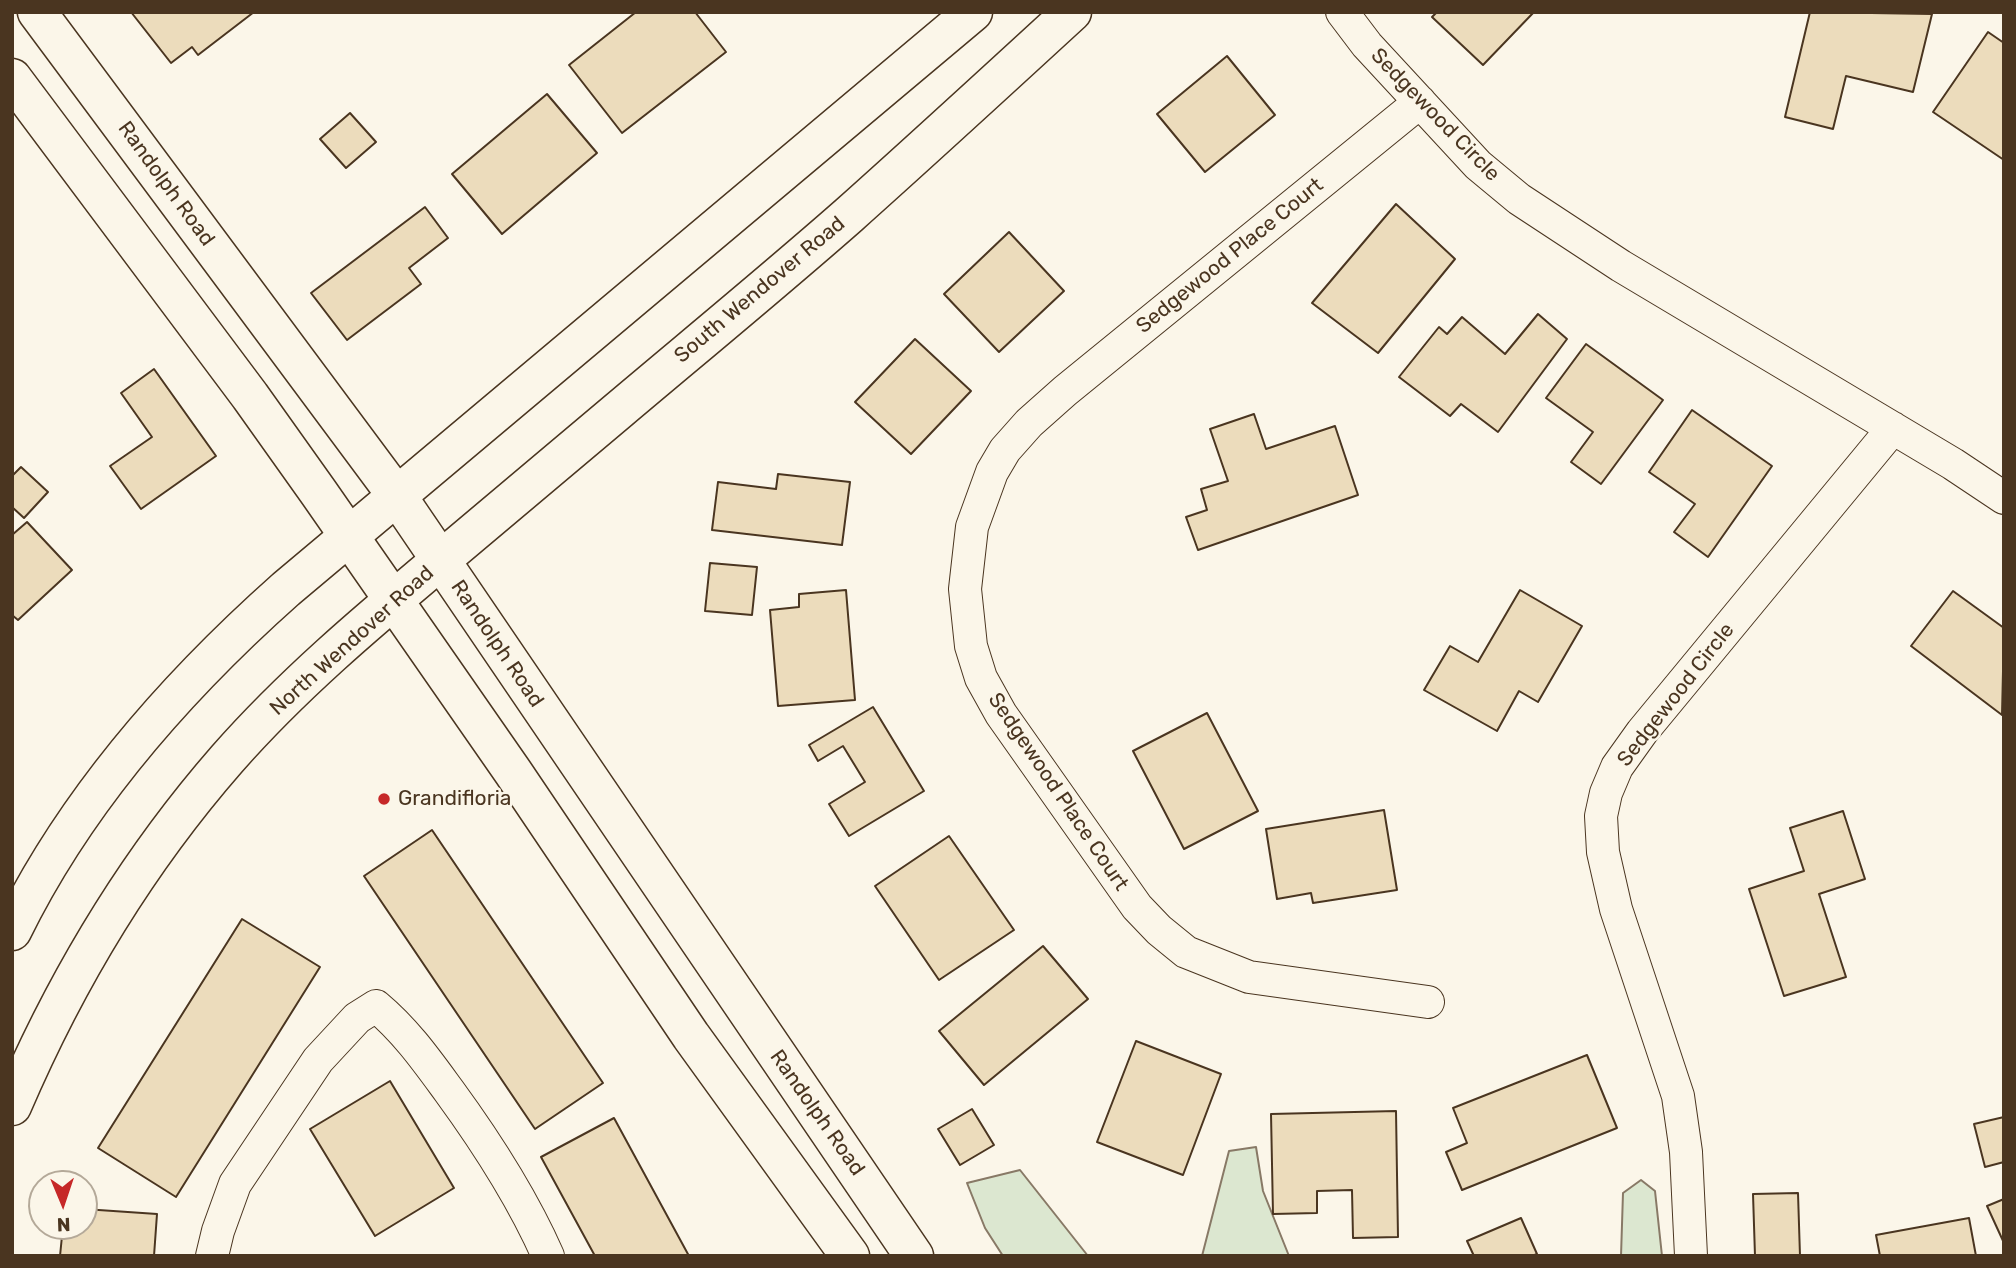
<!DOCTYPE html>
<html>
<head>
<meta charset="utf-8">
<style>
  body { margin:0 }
  #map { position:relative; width:2016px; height:1268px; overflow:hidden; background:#fbf6e9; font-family:Rubik,sans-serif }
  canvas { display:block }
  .frame { position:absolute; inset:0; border:14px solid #4a3520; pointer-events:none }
  .north { position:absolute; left:28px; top:1170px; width:70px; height:70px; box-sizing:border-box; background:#fbf6e9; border:2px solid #b4a999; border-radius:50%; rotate:178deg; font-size:19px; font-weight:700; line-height:28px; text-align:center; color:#4a3520 }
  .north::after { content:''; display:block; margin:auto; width:24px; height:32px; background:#c62828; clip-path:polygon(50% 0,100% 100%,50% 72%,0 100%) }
</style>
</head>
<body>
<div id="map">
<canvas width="2016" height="1268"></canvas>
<div class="frame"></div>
<div class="north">N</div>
</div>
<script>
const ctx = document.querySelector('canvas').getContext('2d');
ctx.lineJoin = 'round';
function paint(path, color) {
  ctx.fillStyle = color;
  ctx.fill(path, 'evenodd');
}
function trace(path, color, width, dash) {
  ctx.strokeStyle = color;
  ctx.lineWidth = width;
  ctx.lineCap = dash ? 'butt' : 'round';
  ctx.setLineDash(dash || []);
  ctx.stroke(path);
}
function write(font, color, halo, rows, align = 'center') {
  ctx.font = font + ' Rubik,sans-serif';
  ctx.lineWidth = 5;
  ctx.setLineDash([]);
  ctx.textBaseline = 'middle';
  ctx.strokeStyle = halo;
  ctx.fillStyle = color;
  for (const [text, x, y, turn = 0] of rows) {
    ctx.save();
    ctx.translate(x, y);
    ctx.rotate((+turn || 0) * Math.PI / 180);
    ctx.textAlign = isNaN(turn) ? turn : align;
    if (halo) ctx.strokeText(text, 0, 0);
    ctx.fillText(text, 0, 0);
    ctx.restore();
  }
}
const green = new Path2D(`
  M 1256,1147 L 1263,1191 L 1289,1256 L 1202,1256 L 1229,1151 Z
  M 1020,1170 L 1088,1256 L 1003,1256 L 985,1228 L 967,1183 Z
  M 1641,1180 L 1655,1191 L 1662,1256 L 1621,1256 L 1623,1193 Z`);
const building = new Path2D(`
  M 131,12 L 254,12 L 198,55 L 192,47 L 171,63 Z
  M 636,12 L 695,12 L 726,52 L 622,133 L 569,65 Z
  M 1437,12 L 1534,12 L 1483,65 L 1432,17 Z
  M 1810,12 L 1932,14 L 1913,92 L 1846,76 L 1833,129 L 1785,117 Z
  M 1988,32 L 2004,43 L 2004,160 L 1933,112 Z
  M 1227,56 L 1275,115 L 1205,172 L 1157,114 Z
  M 547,94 L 597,153 L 502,234 L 452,174 Z
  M 350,113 L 376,142 L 346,168 L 320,139 Z
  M 1396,204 L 1455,259 L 1378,353 L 1312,303 Z
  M 425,207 L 448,238 L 409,268 L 421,284 L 347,340 L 311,293 Z
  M 1009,232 L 1064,291 L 999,352 L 944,294 Z
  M 1538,314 L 1567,339 L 1498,432 L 1461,404 L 1450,416 L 1399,377 L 1439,327 L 1447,334 L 1462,317 L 1505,354 Z
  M 915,339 L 971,391 L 911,454 L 855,402 Z
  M 1586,344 L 1663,400 L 1601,484 L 1571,462 L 1593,432 L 1546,398 Z
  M 154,369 L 216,456 L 141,509 L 110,466 L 152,437 L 121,393 Z
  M 1692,410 L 1772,466 L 1708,557 L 1674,532 L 1695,504 L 1649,472 Z
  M 1254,414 L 1266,449 L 1335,426 L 1358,495 L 1198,550 L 1186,517 L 1207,510 L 1201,489 L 1228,481 L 1210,429 Z
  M 21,467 L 48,492 L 24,518 L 12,507 L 12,476 Z
  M 778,474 L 850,482 L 842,545 L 712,530 L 718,482 L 776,489 Z
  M 27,522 L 72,570 L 18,620 L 12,615 L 12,535 Z
  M 710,563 L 757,567 L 752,615 L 705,611 Z
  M 846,590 L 855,700 L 778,706 L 770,610 L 799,607 L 799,594 Z
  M 1520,590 L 1582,626 L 1538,702 L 1519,691 L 1497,731 L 1424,690 L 1450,646 L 1478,662 Z
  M 1953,591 L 2004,628 L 2002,715 L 1911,646 Z
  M 873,707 L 924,791 L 849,836 L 829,804 L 865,782 L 843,746 L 818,761 L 809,745 Z
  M 1207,713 L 1258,811 L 1184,849 L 1133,751 Z
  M 1384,810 L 1397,890 L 1313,903 L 1311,893 L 1277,899 L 1266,829 Z
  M 1843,811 L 1865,879 L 1819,894 L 1846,977 L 1784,996 L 1749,889 L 1804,871 L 1790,828 Z
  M 432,830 L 603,1083 L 535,1129 L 364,876 Z
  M 949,836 L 1014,930 L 939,980 L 875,886 Z
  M 242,919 L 320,967 L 176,1197 L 98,1148 Z
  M 1043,946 L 1088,999 L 984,1085 L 939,1031 Z
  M 1136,1041 L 1221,1074 L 1183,1175 L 1097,1142 Z
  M 1587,1055 L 1617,1128 L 1462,1190 L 1446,1152 L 1467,1143 L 1453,1108 Z
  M 390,1081 L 454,1188 L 375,1236 L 310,1129 Z
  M 972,1109 L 994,1145 L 960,1165 L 938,1129 Z
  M 1396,1111 L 1398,1237 L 1353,1238 L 1352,1190 L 1317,1191 L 1317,1213 L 1273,1214 L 1271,1114 Z
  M 2004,1117 L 2004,1162 L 1985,1167 L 1974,1124 Z
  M 614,1118 L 689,1256 L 595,1256 L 541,1157 Z
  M 1798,1193 L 1800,1256 L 1755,1256 L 1753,1194 Z
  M 2004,1199 L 2004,1243 L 1987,1206 Z
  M 84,1209 L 157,1214 L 154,1256 L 60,1256 L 63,1226 L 84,1226 Z
  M 1521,1218 L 1537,1254 L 1532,1256 L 1474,1256 L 1467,1241 Z
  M 1969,1218 L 1976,1256 L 1880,1256 L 1876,1235 Z`);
const street = new Path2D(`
  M 1342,12 L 1367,45 L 1478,165 L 1519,199 L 1621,266 L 1953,464 L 2004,498
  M 1420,102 L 1065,391 L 1029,423 L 1005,450 L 992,472 L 972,527 L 965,589 L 971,646 L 981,678 L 1001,714 L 1137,907 L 1159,930 L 1186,952 L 1249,977 L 1428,1002
  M 212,1256 L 218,1231 L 235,1184 L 318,1060 L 357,1018 L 376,1006 C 406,1031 427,1061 449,1091 C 487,1143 522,1197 548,1256
  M 1691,1256 L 1686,1152 L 1678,1096 L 1616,909 L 1603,852 L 1601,816 L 1606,793 L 1617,767 L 1642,732 L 1893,428`);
const secondary = new Path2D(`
  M 37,12 L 397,496 L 914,1256
  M 12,78 L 250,396 L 319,493 L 513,772 L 691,1036 L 850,1256`);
const primary = new Path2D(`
  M 12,931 C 76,800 178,685 286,589 L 973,12
  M 12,1106 C 66,980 137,862 227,759 C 292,685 367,622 442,559 C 501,510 560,460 619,410 C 696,345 774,281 849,215 C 924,148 998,80 1072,12`);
const markers = [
  [384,799,7,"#c62828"]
];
const streetNames = [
  ["Sedgewood Circle",1435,115,46],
  ["Randolph Road",166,184,54],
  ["Sedgewood Place Court",1230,256,-39],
  ["South Wendover Road",760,290,-40],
  ["North Wendover Road",352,641,-42],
  ["Randolph Road",497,644,56],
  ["Sedgewood Circle",1676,695,-52],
  ["Sedgewood Place Court",1058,792,56],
  ["Randolph Road",817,1113,55]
];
const poiNames = [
  ["Grandifloria",398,799]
];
paint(green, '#dce7d0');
trace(green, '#887966', 2);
paint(building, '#ecdcbc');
trace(building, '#4a3520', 2);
trace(street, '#4a3520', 34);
trace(secondary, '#4a3520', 41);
trace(primary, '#4a3520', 41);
trace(street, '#fbf6e9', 32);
trace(secondary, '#fbf6e9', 38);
trace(primary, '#fbf6e9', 38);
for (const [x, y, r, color] of markers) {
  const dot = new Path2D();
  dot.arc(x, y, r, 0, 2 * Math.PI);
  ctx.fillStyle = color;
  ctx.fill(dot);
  trace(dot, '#fbf6e9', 2.5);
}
write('21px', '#4a3520', '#fbf6e9', streetNames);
write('21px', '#4a3520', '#fbf6e9', poiNames, 'left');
</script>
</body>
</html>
